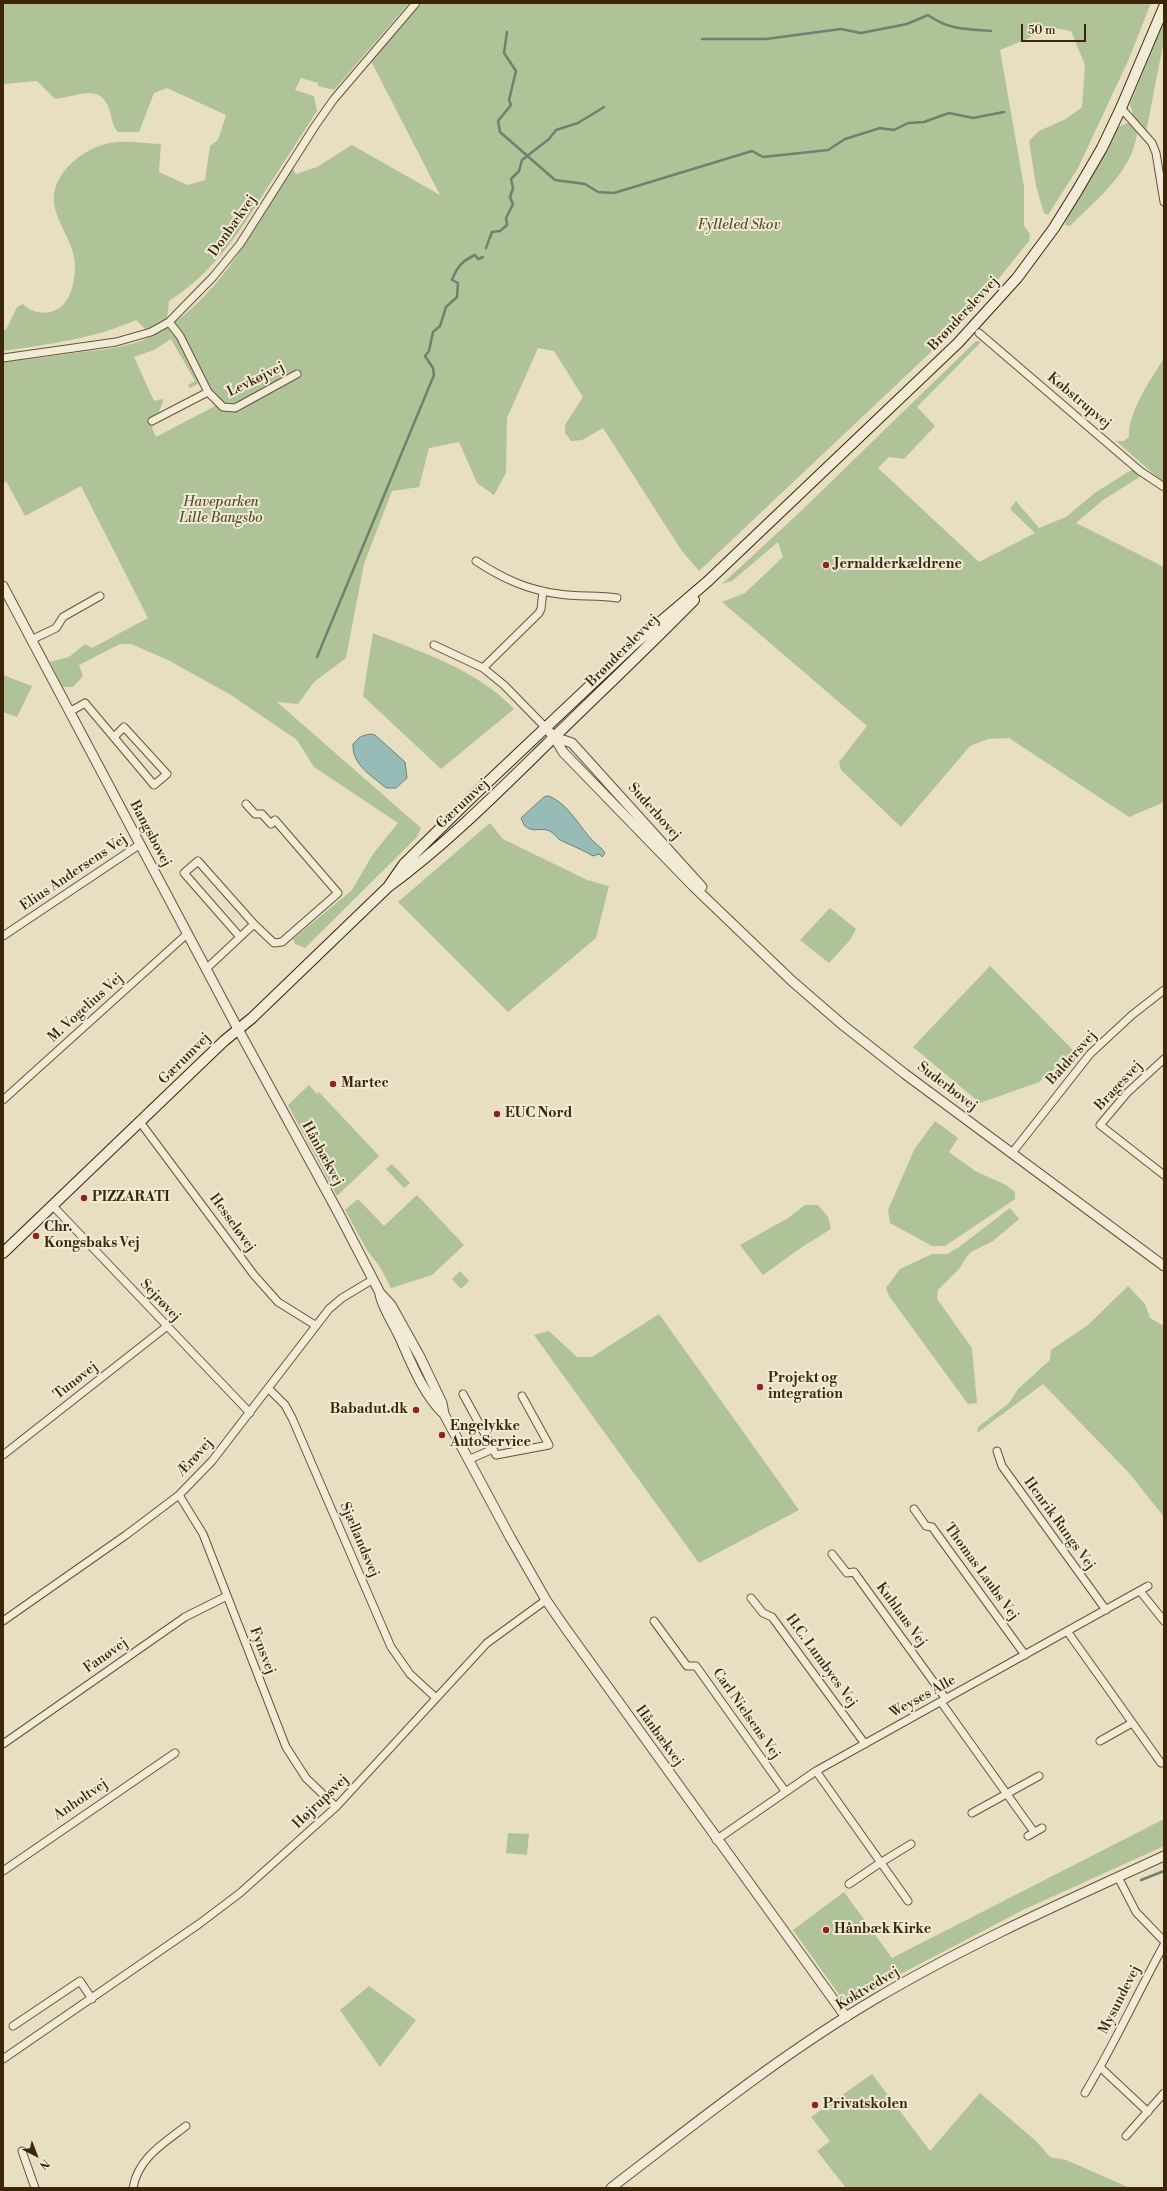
<!DOCTYPE html>
<html>
<head>
<meta charset="utf-8">
<style>
  body { margin:0 }
  #map { position:relative; width:1167px; height:2191px; overflow:hidden; background:#e8dec2; font-family:"Libre Bodoni",serif }
  canvas { display:block }
  .frame { position:absolute; inset:0; border:4px solid #3b2708; pointer-events:none }
  .north { position:absolute; left:16px; top:2135px; width:40px; height:40px; -webkit-text-stroke:3px #f0ead7; paint-order:stroke; rotate:138deg; font-size:11px; font-weight:700; line-height:16px; text-align:center; color:#3b2708 }
  .north::after { content:''; display:block; margin:auto; width:14px; height:18px; background:#3b2708; clip-path:polygon(50% 0,100% 100%,50% 72%,0 100%) }
  .scale { position:absolute; left:1021px; top:24px; width:65px; height:18px; box-sizing:border-box; border:2px solid #3b2708; border-top:0; padding-left:5px; font-size:12px; line-height:14px; white-space:nowrap; color:#3b2708; -webkit-text-stroke:3px #f0ead7; paint-order:stroke }
</style>
</head>
<body>
<div id="map">
<canvas width="1167" height="2191"></canvas>
<div class="frame"></div>
<div class="north">N</div>
<div class="scale">50 m</div>
</div>
<script>
const ctx = document.querySelector('canvas').getContext('2d');
ctx.lineJoin = 'round';
function paint(path, color) {
  ctx.fillStyle = color;
  ctx.fill(path, 'evenodd');
}
function trace(path, color, width, dash) {
  ctx.strokeStyle = color;
  ctx.lineWidth = width;
  ctx.lineCap = dash ? 'butt' : 'round';
  ctx.setLineDash(dash || []);
  ctx.stroke(path);
}
function write(font, color, halo, rows, align = 'center') {
  ctx.font = font + ' "Libre Bodoni",serif';
  ctx.lineWidth = 4;
  ctx.setLineDash([]);
  ctx.textBaseline = 'middle';
  ctx.strokeStyle = halo;
  ctx.fillStyle = color;
  for (const [text, x, y, turn = 0] of rows) {
    ctx.save();
    ctx.translate(x, y);
    ctx.rotate((+turn || 0) * Math.PI / 180);
    ctx.textAlign = isNaN(turn) ? turn : align;
    if (halo) ctx.strokeText(text, 0, 0);
    ctx.fillText(text, 0, 0);
    ctx.restore();
  }
}
const green = new Path2D(`
  M 3,3 L 409,3 L 334,90 L 318,86 L 318,83 L 301,78 L 295,90 L 314,96 L 317,111 C 300,137 283,164 266,190 C 239,233 213,273 169,301 L 167,319 L 149,333 L 136,320 C 93,339 49,344 3,351 L 3,329 L 6,330 L 17,307 L 23,304 C 33,315 52,316 63,305 C 71,297 75,279 75,268 C 76,246 60,229 55,208 C 47,177 81,149 109,143 C 126,140 144,143 161,144 L 159,172 L 187,185 L 205,180 L 210,146 L 218,140 L 226,115 L 167,88 L 154,93 L 139,132 L 118,132 C 112,126 112,117 109,109 C 100,81 74,98 55,99 L 37,81 L 3,84 Z
  M 422,3 L 1151,3 L 1128,61 L 1078,168 L 1048,215 L 1044,213 L 1036,186 L 1029,141 L 1039,131 L 1066,119 L 1082,107 L 1085,65 L 1071,31 L 1048,27 L 1027,39 L 1000,50 L 1024,187 L 1024,226 L 1030,234 L 1029,241 L 967,318 L 699,571 L 682,551 L 603,428 L 582,440 L 571,441 L 565,433 L 565,425 L 583,397 L 554,351 L 538,348 L 507,418 L 506,473 L 494,495 L 477,483 L 459,442 L 429,448 L 419,487 L 392,491 L 364,564 L 346,658 L 314,682 L 298,704 L 277,702 L 421,828 L 417,837 L 305,948 L 295,944 L 293,939 L 352,890 L 373,854 L 398,823 L 314,767 L 297,740 L 231,695 L 168,660 L 131,644 L 120,644 L 79,665 L 83,676 L 73,687 L 63,687 L 50,662 L 69,657 L 85,644 L 92,648 L 148,618 L 81,486 L 25,516 L 6,481 L 3,483 L 3,362 C 29,359 55,356 81,352 C 100,350 120,348 138,342 C 210,316 254,230 292,168 L 296,174 L 317,167 L 352,145 L 440,195 L 371,61 ZM 171,339 L 195,381 L 188,385 L 190,388 L 205,380 L 217,405 L 156,437 L 152,428 L 163,402 L 162,399 L 154,401 L 134,357 L 154,350 Z
  M 1164,22 L 1164,39 L 1146,133 L 1133,115 L 1130,104 Z
  M 1127,123 L 1132,124 L 1137,133 C 1133,171 1096,200 1070,226 L 1065,225 L 1066,220 L 1106,152 L 1118,127 Z
  M 976,341 L 981,342 L 917,407 L 935,426 L 904,459 L 889,457 L 878,468 L 979,562 L 1035,533 L 1010,509 L 1016,501 L 1039,528 L 1066,517 L 1096,492 L 1133,469 L 1141,476 L 1103,500 L 1076,523 L 1164,567 L 1164,802 L 1129,817 L 1009,738 L 988,739 L 970,746 L 901,827 L 841,770 L 839,762 L 867,726 L 722,602 L 745,593 L 783,557 L 778,542 L 732,581 L 722,584 L 800,512 Z
  M 1164,358 L 1164,483 L 1116,441 L 1124,441 L 1129,437 C 1128,412 1151,379 1164,358 Z
  M 373,633 C 423,653 476,669 514,709 L 441,769 L 363,696 Z
  M 3,675 L 32,686 L 17,717 L 3,712 Z
  M 490,823 L 503,839 L 587,880 L 609,886 L 596,938 L 508,1012 L 398,902 Z
  M 830,908 L 856,929 L 850,940 L 829,963 L 800,940 Z
  M 990,966 L 1075,1052 L 1039,1082 L 980,1103 L 913,1047 Z
  M 309,1085 L 317,1094 L 319,1092 L 379,1156 L 337,1196 L 288,1105 Z
  M 935,1121 L 958,1138 L 949,1152 L 975,1171 L 1006,1185 L 1015,1192 L 1015,1199 L 945,1246 L 932,1246 L 890,1223 L 888,1210 L 914,1150 Z
  M 392,1164 L 410,1183 L 404,1188 L 386,1169 Z
  M 417,1195 L 464,1245 L 432,1275 L 391,1288 L 380,1267 L 367,1250 L 345,1210 L 358,1199 L 384,1226 Z
  M 805,1205 L 818,1205 L 828,1217 L 831,1229 L 802,1247 L 763,1275 L 740,1245 L 788,1218 Z
  M 1010,1208 L 1019,1219 L 993,1241 L 971,1252 L 965,1259 L 960,1268 L 938,1290 L 937,1299 L 972,1348 L 977,1403 L 968,1404 L 889,1296 L 886,1288 L 900,1269 L 932,1254 L 947,1254 L 959,1247 Z
  M 460,1271 L 469,1281 L 461,1289 L 452,1279 Z
  M 1128,1286 L 1145,1304 L 1150,1318 L 1164,1326 L 1164,1517 L 1130,1474 L 1043,1384 L 977,1433 L 978,1427 L 1009,1403 L 1018,1389 L 1050,1360 L 1051,1350 L 1088,1325 Z
  M 659,1314 L 799,1510 L 699,1563 L 534,1335 L 549,1331 L 577,1357 L 592,1357 Z
  M 1164,1819 L 1164,1846 L 1023,1910 L 893,1978 L 888,1978 L 848,2002 L 843,2000 L 793,1930 L 844,1892 L 892,1958 Z
  M 508,1833 L 529,1834 L 527,1855 L 506,1853 Z
  M 369,1986 L 416,2020 L 380,2067 L 340,2010 Z
  M 872,2074 L 930,2151 L 980,2093 L 1036,2141 L 1050,2157 L 1066,2160 L 1130,2188 L 846,2188 L 817,2151 L 830,2141 L 811,2117 Z`);
const water = new Path2D(`
  M 370,734 L 375,735 L 405,762 L 407,778 L 396,788 L 386,788 C 371,775 352,765 353,744 L 360,737 Z
  M 549,796 C 569,804 579,827 594,842 C 598,846 602,848 605,853 L 602,857 L 599,854 L 593,856 C 583,850 573,846 562,841 C 557,839 554,832 547,830 C 538,828 532,833 524,825 L 521,818 L 544,797 Z`);
const stream = new Path2D(`
  M 507,32 L 504,53 L 516,71 L 509,100 L 511,105 L 498,121 L 500,132 L 555,180 L 585,184 L 598,192 L 614,193 L 752,151 L 763,157 L 828,150 L 845,139 L 880,128 L 894,130 L 908,123 L 924,122 L 949,113 L 973,118 L 1004,112
  M 702,39 L 766,39 L 841,29 L 861,33 L 907,24 L 928,15 C 949,30 965,29 991,31
  M 486,248 L 492,232 L 500,231 L 507,225 L 506,218 L 513,204 L 510,197 L 513,188 L 511,179 L 519,171 L 522,160 L 549,139 L 556,130 L 578,123 L 604,107
  M 317,657 L 434,375 L 433,368 L 425,356 L 429,351 L 433,332 L 440,326 L 446,307 L 457,297 L 458,283 L 452,280 C 457,267 462,261 475,255 L 478,259 L 483,257
  M 1141,1880 L 1164,1871`);
const minor = new Path2D(`
  M 1121,108 L 1152,143 L 1156,153 L 1164,202
  M 979,333 L 1140,471 L 1164,487
  M 3,358 L 116,342 L 151,332 L 169,322 L 213,277 L 240,244 L 315,126 L 334,99 L 416,3
  M 208,392 L 223,407 L 235,408 L 297,374
  M 152,421 L 208,392 L 180,336 L 169,322
  M 476,561 C 502,578 527,590 559,594 C 578,597 598,595 617,598
  M 31,640 L 56,628 L 63,617 L 100,596
  M 434,645 L 483,668 L 504,685 L 546,728
  M 483,668 L 539,613 L 541,609 L 543,591
  M 71,711 L 85,703 L 154,785 L 167,774 L 124,727 L 114,737
  M 3,936 L 139,845
  M 240,937 L 184,873 L 198,861 L 254,924
  M 206,969 L 254,924 L 274,943 L 282,942 L 338,893 L 275,820 L 271,824 L 262,814 L 255,814 L 246,804
  M 1164,1059 L 1127,1093 L 1100,1125 L 1164,1175
  M 3,1100 L 187,934
  M 140,1122 L 254,1275 L 278,1302 L 315,1325
  M 1012,1153 L 1090,1054 L 1132,1015 L 1164,990
  M 53,1206 L 250,1413
  M 268,1388 L 285,1405 L 292,1418 L 391,1647 L 410,1674 L 435,1697
  M 463,1394 L 493,1449
  M 997,1451 L 1002,1466 L 1106,1610
  M 3,1455 L 166,1327
  M 468,1460 L 493,1449 L 496,1455 L 549,1445 L 522,1396
  M 179,1495 L 203,1534 L 286,1747 L 306,1778 L 336,1807
  M 914,1509 L 926,1526 L 932,1527 L 1025,1655
  M 832,1554 L 847,1573 L 854,1572 L 946,1699
  M 1140,1591 L 1164,1621
  M 751,1598 L 763,1613 L 772,1617 L 865,1744
  M 3,1621 L 126,1535 L 179,1495 L 212,1461 L 329,1309 L 342,1298 L 372,1280
  M 654,1621 L 687,1666 L 696,1666 L 785,1791
  M 1067,1631 L 1161,1763 L 1164,1763
  M 941,1702 L 1034,1832
  M 1100,1741 L 1132,1723
  M 3,1744 L 185,1617 L 227,1596
  M 816,1771 L 908,1901
  M 972,1813 L 1039,1776
  M 1028,1836 L 1042,1828
  M 716,1840 L 816,1771 L 1148,1586
  M 3,1871 L 175,1753
  M 1118,1877 L 1136,1912 L 1164,1941
  M 849,1884 L 880,1863 L 911,1844
  M 13,2026 L 80,1981 L 92,1999
  M 3,2059 L 199,1924 L 240,1893 L 336,1807 L 487,1643 L 546,1600
  M 1101,2068 L 1148,2112
  M 1085,2093 C 1114,2045 1137,1994 1164,1945
  M 1126,2136 L 1164,2093
  M 22,2151 L 35,2188
  M 133,2188 C 138,2158 164,2143 186,2126`);
const tertiary = new Path2D(`
  M 3,586 L 238,1029 L 338,1212 L 380,1293 L 391,1305 L 420,1357 L 442,1403 L 444,1414 L 510,1537 L 546,1600 L 566,1629 L 846,2017
  M 546,728 L 554,737 L 563,752 L 694,887 L 792,981 L 844,1026 L 905,1074 L 1164,1266
  M 554,737 L 572,743 L 702,887
  M 380,1295 C 384,1311 394,1324 401,1340 C 412,1365 424,1395 444,1414
  M 611,2188 C 697,2122 782,2054 875,1999 C 968,1944 1066,1901 1164,1856`);
const secondary = new Path2D(`
  M 388,887 L 404,864 L 470,799 L 632,646 L 707,582 L 958,343 L 1017,278 L 1054,228 L 1077,191 L 1102,148 L 1121,108 L 1164,7
  M 3,1253 L 224,1041 L 252,1018 L 388,887 C 444,846 495,795 545,746 C 595,697 645,650 694,600`);
const markers = [
  [826,565,4,"#8f2418"],
  [333,1084,4,"#8f2418"],
  [497,1114,4,"#8f2418"],
  [84,1198,4,"#8f2418"],
  [36,1236,4,"#8f2418"],
  [760,1387,4,"#8f2418"],
  [416,1410,4,"#8f2418"],
  [442,1435,4,"#8f2418"],
  [826,1930,4,"#8f2418"],
  [815,2105,4,"#8f2418"]
];
const streetNames = [
  ["Donbækvej",233,226,-55],
  ["Brønderslevvej",964,314,-47],
  ["Levkøjvej",256,380,-26],
  ["Købstrupvej",1079,401,40],
  ["Brønderslevvej",623,651,-45],
  ["Gærumvej",463,804,-43],
  ["Suderbovej",654,812,48],
  ["Bangsbovej",150,834,62],
  ["Elius Andersens Vej",74,873,-34],
  ["M. Vogelius Vej",86,1008,-42],
  ["Baldersvej",1072,1058,-48],
  ["Gærumvej",185,1059,-45],
  ["Bragesvej",1119,1086,-47],
  ["Suderbovej",947,1087,37],
  ["Hånbækvej",322,1154,61],
  ["Hesseløvej",232,1223,54],
  ["Sejrøvej",160,1301,47],
  ["Tunøvej",76,1381,-38],
  ["Ærøvej",195,1458,-48],
  ["Henrik Rungs Vej",1059,1524,54],
  ["Sjællandsvej",359,1540,67],
  ["Thomas Laubs Vej",981,1572,54],
  ["Kuhlaus Vej",901,1615,54],
  ["Fynsvej",262,1651,69],
  ["Fanøvej",106,1656,-35],
  ["H.C. Lumbyes Vej",821,1661,54],
  ["Weyses Alle",923,1697,-29],
  ["Carl Nielsens Vej",746,1714,55],
  ["Hånbækvej",659,1736,54],
  ["Anholtvej",81,1800,-34],
  ["Højrupsvej",321,1802,-44],
  ["Koktvedvej",868,1989,-31],
  ["Mysundevej",1120,2000,-63]
];
const parkNames = [
  ["Fylleled Skov",739,226],
  ["Haveparken",221,503],
  ["Lille Bangsbo",221,519]
];
const poiNames = [
  ["Jernalderkældrene",834,565],
  ["Martec",341,1084],
  ["EUC Nord",505,1114],
  ["PIZZARATI",92,1198],
  ["Chr.",44,1228],
  ["Kongsbaks Vej",44,1244],
  ["Projekt og",768,1379],
  ["integration",768,1395],
  ["Babadut.dk",408,1410,"right"],
  ["Engelykke",450,1427],
  ["AutoService",450,1443],
  ["Hånbæk Kirke",834,1930],
  ["Privatskolen",823,2105]
];
paint(green, '#afc298');
paint(water, '#97bcb7');
trace(water, '#728071', 1);
trace(stream, '#728071', 2.5);
trace(minor, '#665536', 9);
trace(tertiary, '#665536', 11);
trace(secondary, '#3b2708', 12);
trace(minor, '#f0ead7', 7);
trace(tertiary, '#f0ead7', 9);
trace(secondary, '#f0ead7', 10);
for (const [x, y, r, color] of markers) {
  const dot = new Path2D();
  dot.arc(x, y, r, 0, 2 * Math.PI);
  ctx.fillStyle = color;
  ctx.fill(dot);
  trace(dot, '#f0ead7', 1.5);
}
write('14px', '#3b2708', '#f0ead7', streetNames);
write('italic 14px', '#584e2c', '#f0ead7', parkNames);
write('bold 14px', '#3b2708', '#f0ead7', poiNames, 'left');
</script>
</body>
</html>
